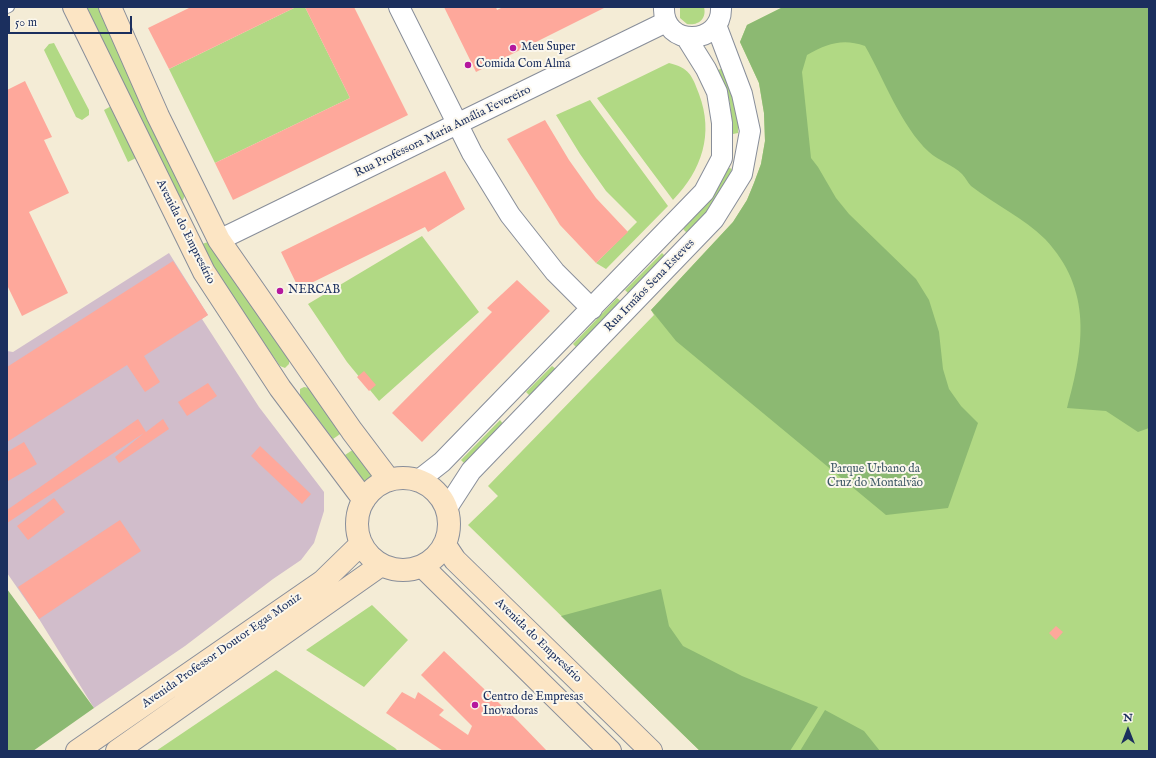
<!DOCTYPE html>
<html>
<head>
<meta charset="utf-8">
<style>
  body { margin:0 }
  #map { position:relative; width:1156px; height:758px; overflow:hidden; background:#f4ecd6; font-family:"IM FELL English",serif }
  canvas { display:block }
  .frame { position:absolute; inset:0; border:8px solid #1b2f5e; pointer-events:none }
  .north { position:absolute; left:1108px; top:710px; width:40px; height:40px; -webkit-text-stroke:3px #fbf7ec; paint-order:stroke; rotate:0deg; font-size:11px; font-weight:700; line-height:16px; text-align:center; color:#1b2f5e }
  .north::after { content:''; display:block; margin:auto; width:14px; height:18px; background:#1b2f5e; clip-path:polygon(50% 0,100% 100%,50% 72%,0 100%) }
  .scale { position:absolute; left:8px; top:16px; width:124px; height:18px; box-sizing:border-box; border:2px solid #1b2f5e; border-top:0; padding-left:5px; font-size:12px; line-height:14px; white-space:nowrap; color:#1b2f5e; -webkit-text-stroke:3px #fbf7ec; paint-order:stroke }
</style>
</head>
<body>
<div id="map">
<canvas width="1156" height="758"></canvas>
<div class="frame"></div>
<div class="north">N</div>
<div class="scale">50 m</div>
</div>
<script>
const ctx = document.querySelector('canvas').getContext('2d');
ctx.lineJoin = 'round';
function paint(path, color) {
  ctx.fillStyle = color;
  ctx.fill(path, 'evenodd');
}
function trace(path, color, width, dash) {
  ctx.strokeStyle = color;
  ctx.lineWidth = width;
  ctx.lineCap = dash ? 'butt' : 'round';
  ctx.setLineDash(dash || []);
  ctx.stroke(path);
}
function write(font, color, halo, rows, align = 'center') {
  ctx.font = font + ' "IM FELL English",serif';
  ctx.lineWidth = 4;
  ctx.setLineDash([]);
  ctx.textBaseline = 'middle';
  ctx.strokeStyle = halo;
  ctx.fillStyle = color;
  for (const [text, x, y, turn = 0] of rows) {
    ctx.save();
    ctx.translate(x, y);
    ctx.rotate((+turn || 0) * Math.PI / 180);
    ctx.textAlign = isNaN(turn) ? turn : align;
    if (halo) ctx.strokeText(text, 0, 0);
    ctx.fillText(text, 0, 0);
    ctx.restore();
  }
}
const industrial = new Path2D(`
  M 169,253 L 208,315 L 202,319 L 259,407 L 324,492 L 324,511 L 314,543 L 301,560 L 273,579 L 185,646 L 94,708 L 39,619 L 7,573 L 7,351 L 13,352 Z`);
const green = new Path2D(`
  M 87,7 L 99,7 L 185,195 L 183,200 L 177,201 L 174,199 Z
  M 296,7 L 305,7 L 350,98 L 215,163 L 169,69 Z
  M 680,7 L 704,7 C 707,19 698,26 687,24 L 680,18 Z
  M 783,7 L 1149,7 L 1149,751 L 700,751 L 468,525 L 498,496 L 488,486 L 654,315 L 651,310 L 733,222 L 747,200 L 754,183 L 761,164 L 765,141 L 764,113 L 759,83 L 740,42 L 747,25 Z
  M 54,43 L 89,110 L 89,115 L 82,120 L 76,117 L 44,50 L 49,44 Z
  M 669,63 C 689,68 692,75 699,94 C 714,134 702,170 673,200 L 597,98 Z
  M 723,68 L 738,114 L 738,133 L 733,134 L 730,103 L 718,70 Z
  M 590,100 L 668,206 L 606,269 L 596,263 L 637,222 L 606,191 L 580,154 L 556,115 Z
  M 115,104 L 140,156 L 128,162 L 104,110 Z
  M 727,167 L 732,169 L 718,200 L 688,234 L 683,229 L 713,197 Z
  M 422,236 L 479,312 L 379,401 L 347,362 L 308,304 Z
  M 208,242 L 289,359 L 289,364 L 285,368 L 280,366 L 230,295 L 202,249 L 202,244 Z
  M 662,253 L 666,257 L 629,294 L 625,290 Z
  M 617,298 L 622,302 L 577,348 L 573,344 Z
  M 552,366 L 556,369 L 530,396 L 526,392 Z
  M 304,387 L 309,388 L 343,432 L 333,439 L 300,395 L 300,389 Z
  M 500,420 L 504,425 L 465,464 L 461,460 Z
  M 354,449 L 375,473 L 364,482 L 345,455 Z
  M 372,605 L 408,640 L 364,687 L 306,650 Z
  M 276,670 L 395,748 L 398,751 L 156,751 Z`);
const forest = new Path2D(`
  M 783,7 L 1149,7 L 1149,428 L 1138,432 L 1106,411 L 1067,408 C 1084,347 1093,290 1045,239 C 1024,218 995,205 971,186 C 968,183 966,178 962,174 C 953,165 939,161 929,152 C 901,126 884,79 865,46 C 842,38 827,44 807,55 L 802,72 L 811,158 L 818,167 L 836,198 L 849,214 L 916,279 L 929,300 L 939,332 L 943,369 L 949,389 L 961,406 L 978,423 L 948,508 L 886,515 L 676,341 L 651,310 L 733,222 L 747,200 L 754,183 L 761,164 L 765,141 L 764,113 L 759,83 L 740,42 L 747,25 Z
  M 7,589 L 94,708 L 33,751 L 7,751 Z
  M 661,589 L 669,626 L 683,646 L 742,676 L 818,707 L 790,751 L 700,751 L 561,616 Z
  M 825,710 L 864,731 L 880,751 L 800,751 Z`);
const building = new Path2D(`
  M 191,7 L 296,7 L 169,69 L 148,28 Z
  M 305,7 L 354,7 L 408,115 L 233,200 L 215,163 L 350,98 Z
  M 444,7 L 496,7 L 497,10 L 503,7 L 606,7 L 476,72 Z
  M 25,81 L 52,137 L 44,140 L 69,193 L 29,212 L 68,293 L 22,316 L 7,285 L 7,90 Z
  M 545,120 L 569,160 L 596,198 L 628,232 L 596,263 L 560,225 L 507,139 Z
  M 445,171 L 465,209 L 428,232 L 425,227 L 299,289 L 281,252 Z
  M 173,261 L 208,315 L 144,356 L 160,382 L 145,392 L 127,365 L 7,442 L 7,367 Z
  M 517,280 L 550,311 L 422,442 L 392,413 L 492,312 L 487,308 Z
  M 364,371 L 376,385 L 369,391 L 357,377 Z
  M 208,383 L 217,396 L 187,416 L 178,402 Z
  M 138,419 L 146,432 L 163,419 L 169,429 L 119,463 L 115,457 L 144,433 L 7,523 L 7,510 Z
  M 24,442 L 37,464 L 8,481 L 7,452 Z
  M 260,446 L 311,494 L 302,504 L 251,456 Z
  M 54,498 L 65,512 L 28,540 L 17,526 Z
  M 120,520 L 141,551 L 39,619 L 18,587 Z
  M 1056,626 L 1063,632 L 1056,640 L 1049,633 Z
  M 444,651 L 518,721 L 547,751 L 443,751 L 386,713 L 402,692 L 415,699 L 418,692 L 444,710 L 439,715 L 468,735 L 472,726 L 421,675 Z`);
const lane = new Path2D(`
  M 7,8 L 9,7`);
const street = new Path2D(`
  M 399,7 L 472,153 L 510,215 L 555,272 L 592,309
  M 664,7 C 662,48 723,46 721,7
  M 219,240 L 666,22
  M 419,480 L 442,462 L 704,192 L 722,158 L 722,123 L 717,92 L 706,69 L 686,37
  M 447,508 L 471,471 L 714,219 L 742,174 L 750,131 L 742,94 L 716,25`);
const secondary = new Path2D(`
  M 74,7 L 204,272 L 280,388 L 364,500
  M 110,7 L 158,116 L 219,240 L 352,431 L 389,480
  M357 524a46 46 0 1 1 92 0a46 46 0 1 1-92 0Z
  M 445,545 L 455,560 L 651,751
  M 422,566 L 610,751
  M 77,751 L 323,581 L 361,544
  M 117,751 L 381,565`);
const markers = [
  [513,48,4,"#b5179e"],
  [468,65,4,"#b5179e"],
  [280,291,4,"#b5179e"],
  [475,705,4,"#b5179e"]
];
const poiNames = [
  ["Meu Super",521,48],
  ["Comida Com Alma",476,65],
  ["NERCAB",288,291],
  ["Centro de Empresas",483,698],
  ["Inovadoras",483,712]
];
const streetNames = [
  ["Rua Professora Maria Amália Fevereiro",443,132,-26],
  ["Avenida do Empresário",185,232,63],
  ["Rua Irmãos Sena Esteves",650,286,-46],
  ["Avenida do Empresário",538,641,44],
  ["Avenida Professor Doutor Egas Moniz",222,651,-35]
];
const parkNames = [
  ["Parque Urbano da",875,470],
  ["Cruz do Montalvão",875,484]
];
paint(industrial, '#d1bdcb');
paint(green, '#b1d984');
paint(forest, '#8cb972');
paint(building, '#fea89b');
trace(lane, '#888e9a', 12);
trace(street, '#888e9a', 22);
trace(secondary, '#888e9a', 24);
trace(lane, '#fff', 10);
trace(street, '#fff', 20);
trace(secondary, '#fce5c4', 22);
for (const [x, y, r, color] of markers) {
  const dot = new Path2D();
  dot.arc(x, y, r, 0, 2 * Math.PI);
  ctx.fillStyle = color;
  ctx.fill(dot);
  trace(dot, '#fbf7ec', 1.5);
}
write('12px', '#1b2f5e', '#fbf7ec', poiNames, 'left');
write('12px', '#1b2f5e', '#fbf7ec', streetNames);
write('12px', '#405a68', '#fbf7ec', parkNames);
</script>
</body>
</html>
